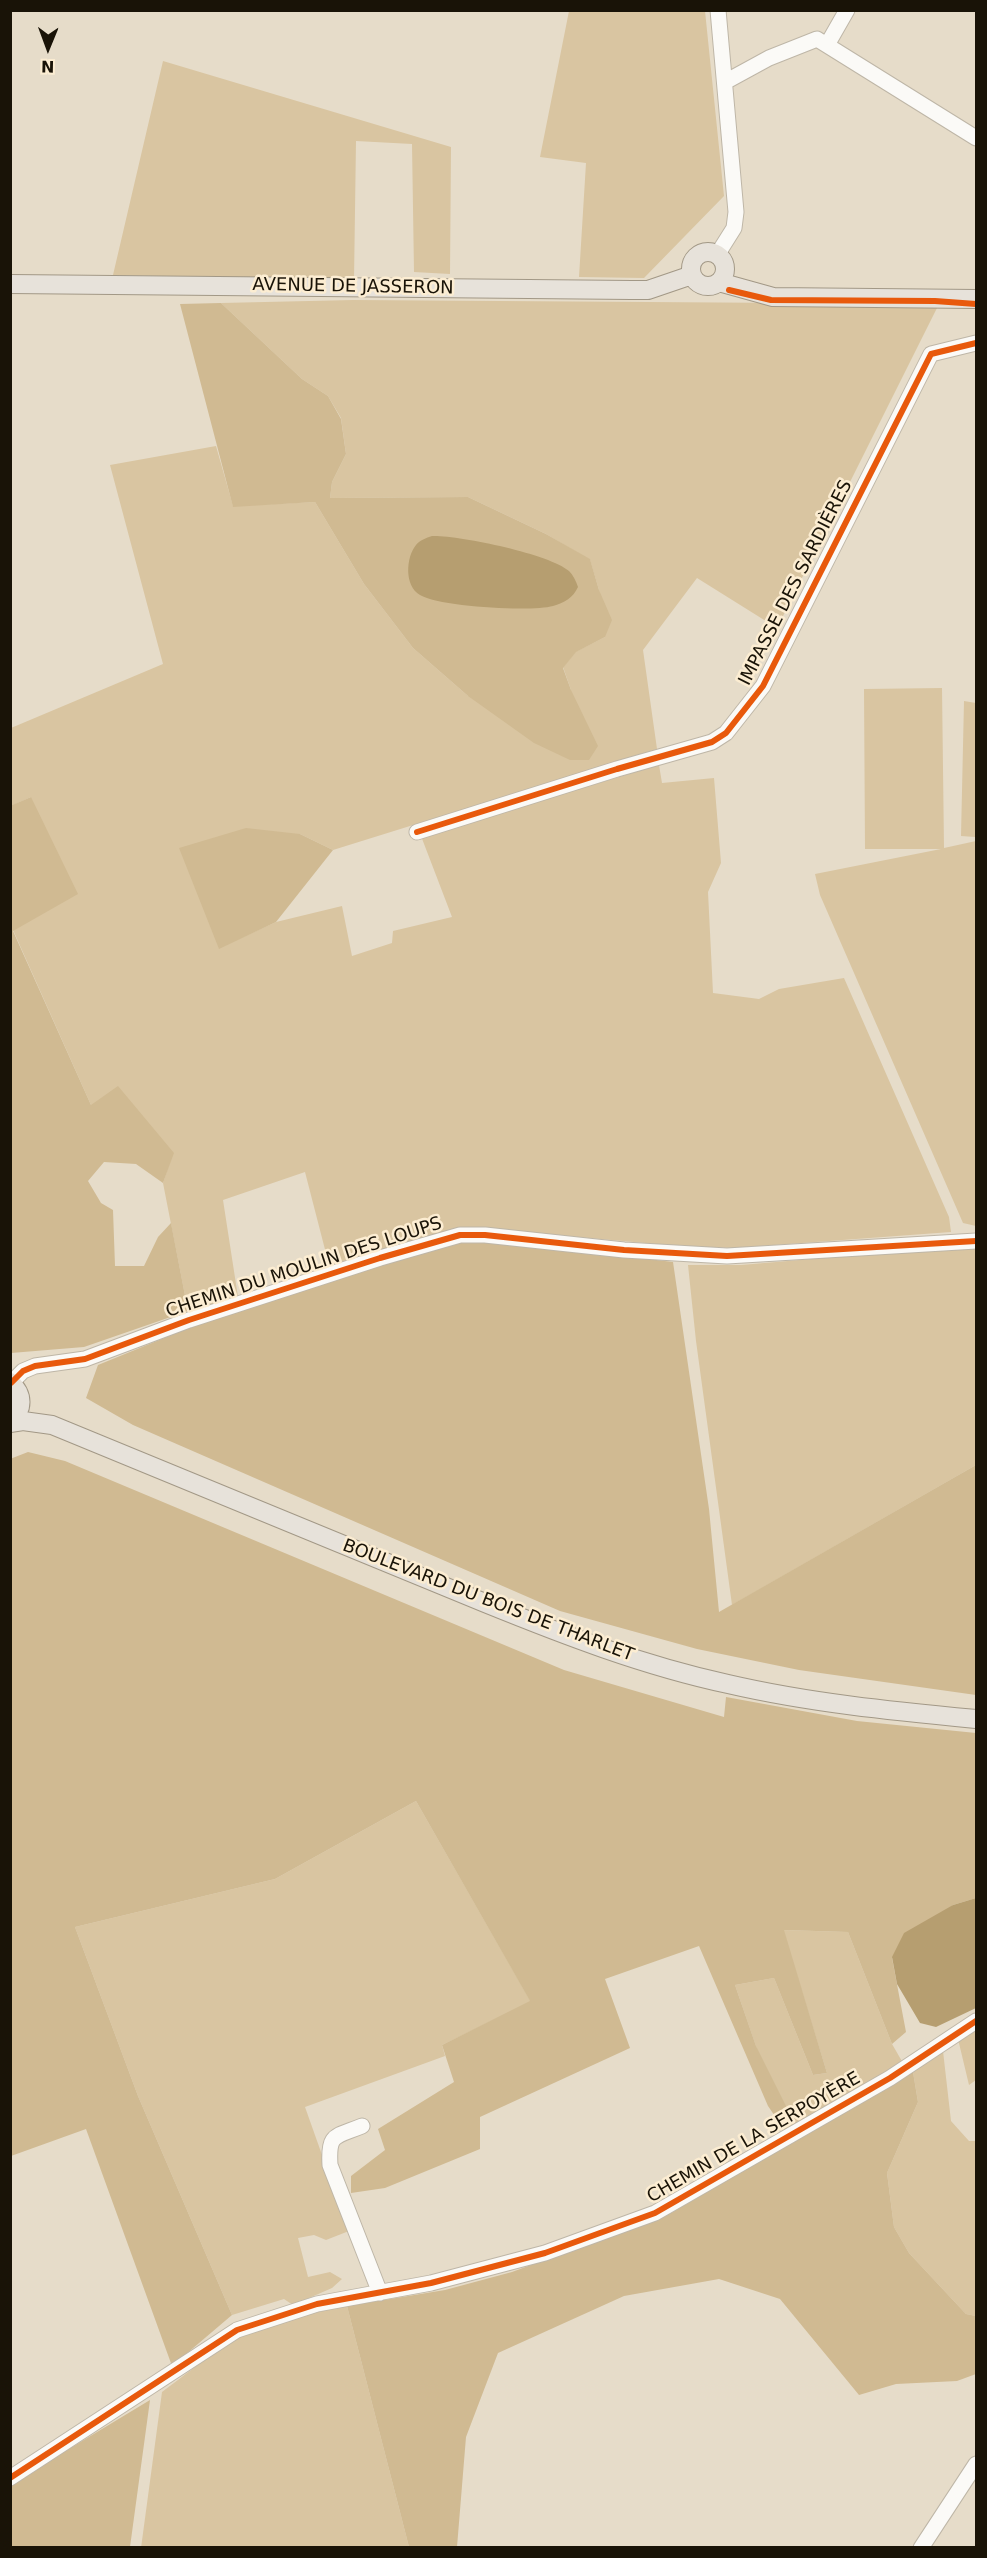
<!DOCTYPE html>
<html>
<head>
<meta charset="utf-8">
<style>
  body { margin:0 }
  #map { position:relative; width:987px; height:2558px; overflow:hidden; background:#e6dcc9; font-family:"DejaVu Sans",sans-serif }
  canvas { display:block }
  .frame { position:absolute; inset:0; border:12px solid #191307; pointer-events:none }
  .north { position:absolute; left:18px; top:18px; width:60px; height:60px; -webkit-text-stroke:4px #fcedd2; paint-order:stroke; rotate:181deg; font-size:16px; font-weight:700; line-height:24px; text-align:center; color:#191307 }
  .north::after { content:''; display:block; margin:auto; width:21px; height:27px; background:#191307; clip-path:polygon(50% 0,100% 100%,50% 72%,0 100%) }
</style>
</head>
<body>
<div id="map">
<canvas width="987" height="2558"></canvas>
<div class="frame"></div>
<div class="north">N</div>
</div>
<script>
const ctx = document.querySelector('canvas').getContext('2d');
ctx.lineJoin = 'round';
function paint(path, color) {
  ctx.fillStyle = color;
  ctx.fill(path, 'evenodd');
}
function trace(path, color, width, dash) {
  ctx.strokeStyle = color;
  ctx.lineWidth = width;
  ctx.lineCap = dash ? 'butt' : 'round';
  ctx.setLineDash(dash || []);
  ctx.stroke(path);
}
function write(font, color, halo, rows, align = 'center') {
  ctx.font = font + ' "DejaVu Sans",sans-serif';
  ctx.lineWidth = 5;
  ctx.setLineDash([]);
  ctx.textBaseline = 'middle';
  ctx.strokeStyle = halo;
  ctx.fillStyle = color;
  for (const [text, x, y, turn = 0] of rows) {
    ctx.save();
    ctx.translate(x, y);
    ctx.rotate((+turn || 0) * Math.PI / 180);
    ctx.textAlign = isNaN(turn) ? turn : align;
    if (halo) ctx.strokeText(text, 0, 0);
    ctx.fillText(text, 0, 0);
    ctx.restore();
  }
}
const green = new Path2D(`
  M 569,11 L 705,11 L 724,196 L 644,278 L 579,277 L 586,163 L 540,157 Z
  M 163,61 L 451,147 L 450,274 L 414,272 L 412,144 L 356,141 L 354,280 L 113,275 Z
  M 353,300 L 939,304 L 777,628 L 697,578 L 643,650 L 657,749 L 333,850 L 300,834 L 219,948 L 276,922 L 342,906 L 352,956 L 392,943 L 393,931 L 452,917 L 421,836 L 659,765 L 662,783 L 714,778 L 721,863 L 708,892 L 713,993 L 759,999 L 779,989 L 844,978 L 949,1217 L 951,1232 L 734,1248 L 679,1246 L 499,1230 L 458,1231 L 329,1265 L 305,1172 L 223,1200 L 238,1297 L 188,1311 L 163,1183 L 173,1153 L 91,1105 L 13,930 L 31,797 L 11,806 L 11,728 L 163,664 L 110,465 L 216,446 L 233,506 L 315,502 L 364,584 L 413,648 L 468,696 L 571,690 L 563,667 L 575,652 L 605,637 L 599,590 L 590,560 L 546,534 L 468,497 L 330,498 L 332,482 L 346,454 L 341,418 L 328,396 L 302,379 L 221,303 Z
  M 942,688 L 944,848 L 976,841 L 976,1226 L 963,1223 L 820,895 L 815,874 L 941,849 L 865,849 L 864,689 Z
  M 964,701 L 976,703 L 975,837 L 961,836 Z
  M 976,1245 L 976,1465 L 732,1605 L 696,1341 L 688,1265 L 741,1265 Z
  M 416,1801 L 531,2002 L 442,2045 L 445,2056 L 305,2107 L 349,2231 L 326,2240 L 314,2235 L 298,2238 L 308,2277 L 330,2272 L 342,2279 L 332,2288 L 293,2305 L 284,2299 L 232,2315 L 138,2096 L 75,1927 L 275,1879 Z
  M 783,1930 L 848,1932 L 892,2044 L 903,2063 L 785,2131 L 735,1985 L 774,1978 L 813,2075 L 827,2073 Z
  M 976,2026 L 976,2080 L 969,2085 L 958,2039 Z
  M 943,2051 L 951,2121 L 969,2141 L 976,2141 L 976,2316 L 966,2314 L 909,2253 L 894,2227 L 887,2173 L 918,2102 L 913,2072 Z
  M 347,2306 L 409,2547 L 141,2548 L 162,2392 C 192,2370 223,2343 258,2329 C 287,2318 317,2312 347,2306 Z`);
const forest = new Path2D(`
  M 221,303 L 302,379 L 328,396 L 341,419 L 346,454 L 332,482 L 330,498 L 468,497 L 546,534 L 590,559 L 599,590 L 612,620 L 605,637 L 576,652 L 563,668 L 571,690 L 598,746 L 589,760 L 570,760 L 534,743 L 468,696 L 413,648 L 364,584 L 315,502 L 233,507 L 180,304 Z
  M 31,797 L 78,894 L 13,931 L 91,1105 L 118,1086 L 174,1153 L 163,1183 L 136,1164 L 104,1162 L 88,1181 L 101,1203 L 113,1210 L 115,1266 L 144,1266 L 158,1237 L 171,1223 L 188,1311 L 84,1347 L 11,1353 L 10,806 Z
  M 246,828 L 300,834 L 333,850 L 276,922 L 219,949 L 179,848 Z
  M 466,1237 L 673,1262 L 709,1509 L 719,1612 L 976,1465 L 976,1695 L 799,1670 L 697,1649 L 560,1611 L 133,1425 L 86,1398 L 98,1365 L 191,1327 Z
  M 28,1452 L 65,1461 L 564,1670 L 724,1717 L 726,1697 L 857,1721 L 976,1733 L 976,1898 L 953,1905 L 892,1958 L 906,2032 L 892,2044 L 848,1932 L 784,1930 L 827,2073 L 813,2075 L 774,1978 L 735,1985 L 756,2046 L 792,2118 L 785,2131 L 768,2106 L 699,1946 L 605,1979 L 630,2048 L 480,2117 L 480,2149 L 385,2188 L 351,2193 L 351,2176 L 385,2150 L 378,2129 L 454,2082 L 442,2045 L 530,2001 L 416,1801 L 275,1879 L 75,1927 L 138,2096 L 232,2315 L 172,2366 L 86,2129 L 11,2156 L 10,1459 Z
  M 913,2072 L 918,2102 L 887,2173 L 894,2227 L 909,2253 L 966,2314 L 976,2316 L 976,2374 L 957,2381 L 896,2384 L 859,2395 L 780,2299 L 719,2279 L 624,2296 L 498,2353 L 466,2437 L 457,2547 L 409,2547 L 347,2306 L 445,2290 L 512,2272 L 671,2213 Z
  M 150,2400 L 130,2547 L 11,2548 L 11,2484 Z`);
const water = new Path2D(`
  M 432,536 C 458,535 550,554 569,571 C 573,575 576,581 578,587 C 573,598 564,603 553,606 C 531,612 440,607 420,595 C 404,586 406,557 416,545 C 420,540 426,538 432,536 Z
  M 976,1898 L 976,2008 L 936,2027 L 920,2023 L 897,1984 L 892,1957 L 904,1933 L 953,1905 Z`);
const minor = new Path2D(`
  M 827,45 L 847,10
  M 725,82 L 769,58 L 817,39 L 976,138
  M 717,255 L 734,228 L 736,212 L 718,10
  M 417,832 L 617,769 L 712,742 L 726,733 L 763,686 L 931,354 L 976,343
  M 11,1383 L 23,1371 L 35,1366 L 85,1359 L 189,1320 L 380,1258 L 460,1235 L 485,1235 L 624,1250 L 727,1256 L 976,1241
  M 362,2126 C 335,2137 328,2133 330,2165 L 380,2293
  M 10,2478 L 237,2330 L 317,2304 L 431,2283 L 545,2253 L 655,2213 L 890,2078 L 976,2021
  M 921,2548 L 976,2464`);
const major = new Path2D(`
  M691 269a17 17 0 1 1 34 0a17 17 0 1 1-34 0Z
  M 719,282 L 773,297 L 976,299
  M 10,284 L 632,290 L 648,290 L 692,275
  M 10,1382 C 24,1394 24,1410 10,1422
  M 10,1423 L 23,1421 L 52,1425 L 485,1603 C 564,1635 644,1666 728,1684 C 810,1703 893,1711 976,1719`);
const cycleway = new Path2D(`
  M 729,290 L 771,300 L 935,301 L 976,304
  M 417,832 L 617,769 L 712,742 L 726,733 L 763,686 L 931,354 L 976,343
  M 11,1383 L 23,1371 L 35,1366 L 85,1359 L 189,1320 L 380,1258 L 460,1235 L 485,1235 L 624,1250 L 727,1256 L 976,1241
  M 10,2478 L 237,2330 L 317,2304 L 431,2283 L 545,2253 L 655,2213 L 890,2078 L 976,2021`);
const streetNames = [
  ["AVENUE DE JASSERON",353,287,1],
  ["IMPASSE DES SARDIÈRES",796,583,-63],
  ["CHEMIN DU MOULIN DES LOUPS",304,1268,-18],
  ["BOULEVARD DU BOIS DE THARLET",488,1601,21],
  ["CHEMIN DE LA SERPOYÈRE",754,2138,-30]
];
paint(green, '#d9c5a1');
paint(forest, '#d0ba92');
paint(water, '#b69e70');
trace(minor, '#beb6a7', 17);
trace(major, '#a29886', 20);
trace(minor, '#fbfaf7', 15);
trace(major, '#e7e2da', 18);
trace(cycleway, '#e8590c', 6);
write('18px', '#191307', '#fcedd2', streetNames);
</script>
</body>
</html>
